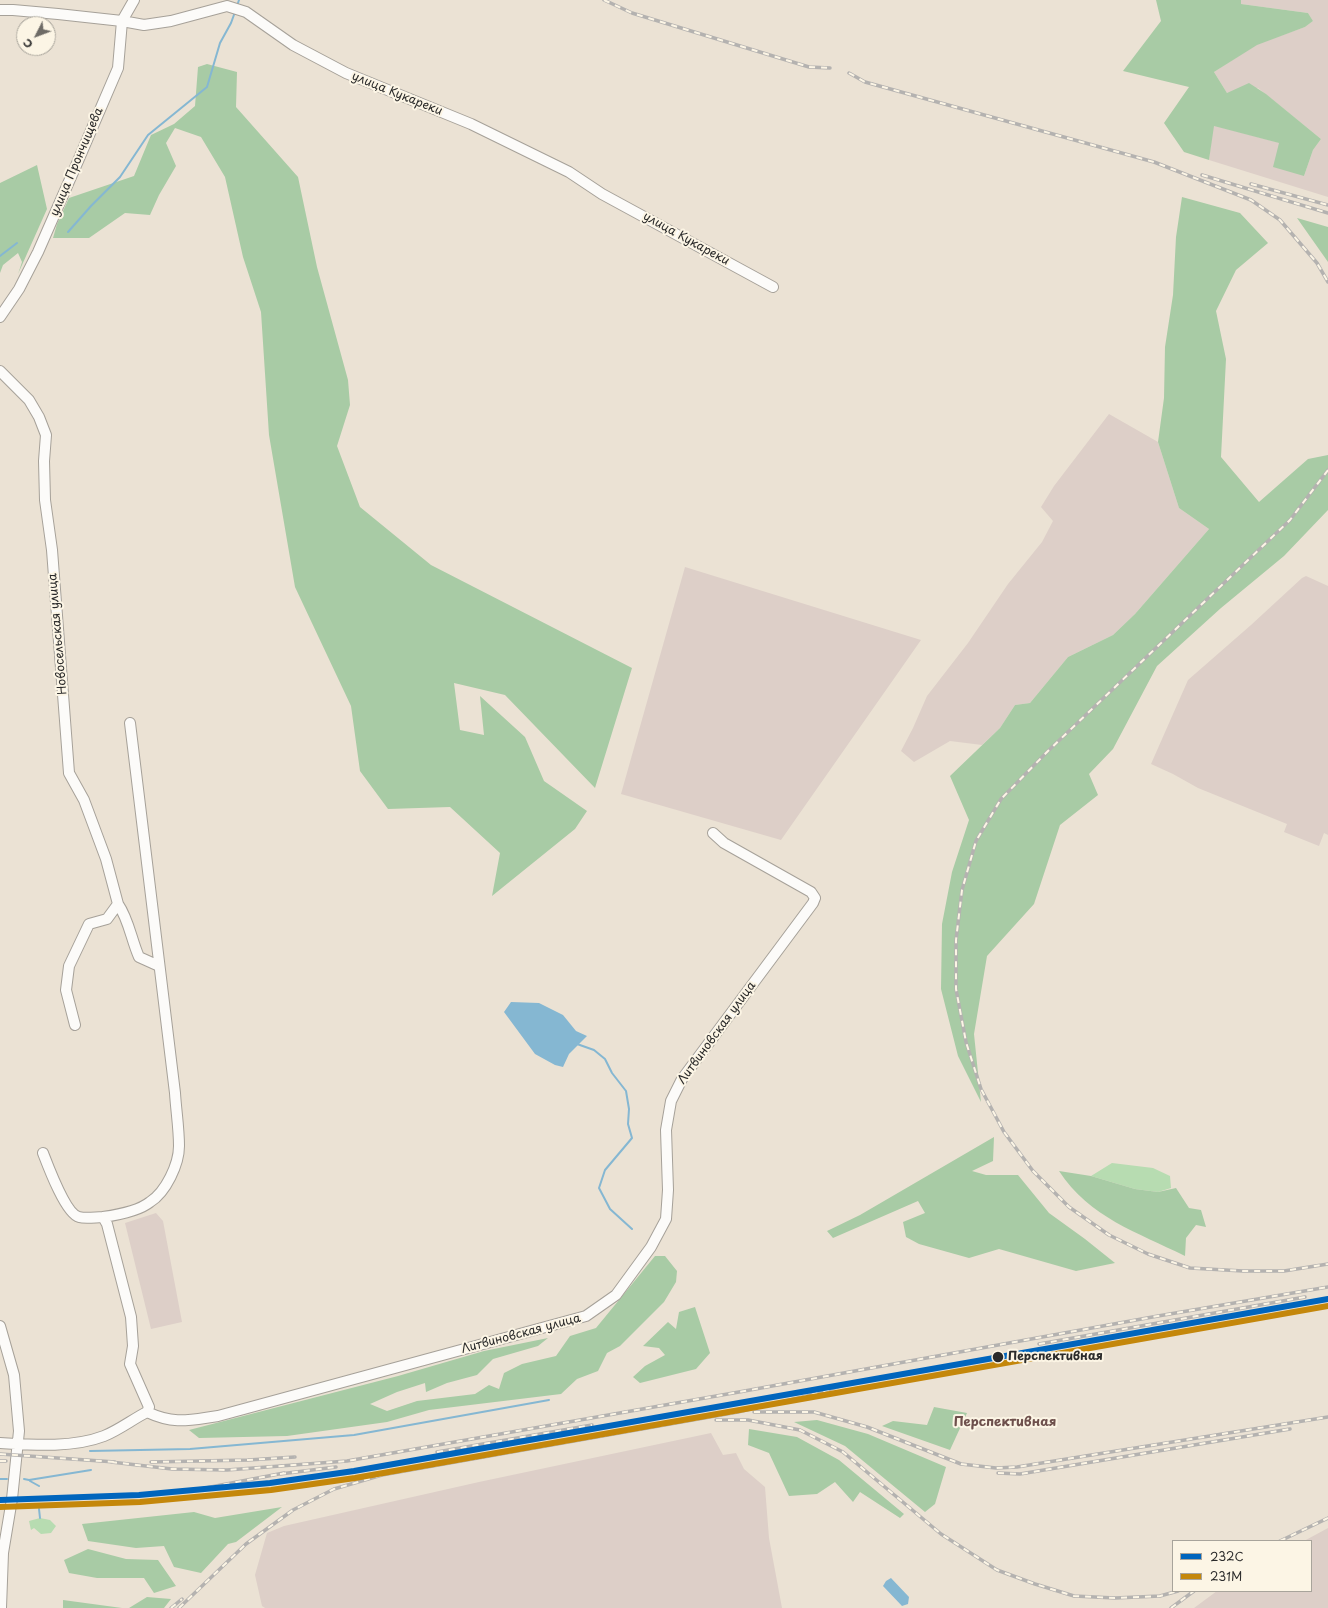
<!DOCTYPE html>
<html>
<head>
<meta charset="utf-8">
<style>
  body { margin:0 }
  #map { position:relative; width:1328px; height:1608px; overflow:hidden; background:#ebe2d4; font-family:"Playpen Sans",sans-serif }
  canvas { display:block }
  .legend { position:absolute; left:1172px; top:1540px; width:140px; height:52px; box-sizing:border-box; background:#fcf5e5; border:1px solid #a8a49b; margin:0; padding:5px 7px; list-style:none; font-size:12px; color:#2b2b2b }
  .legend li { display:flex; align-items:center; gap:8px; height:20px }
  .legend b { width:20px; border:1px solid #a8a49b }
  .north { position:absolute; left:16px; top:16px; width:40px; height:40px; box-sizing:border-box; background:#fcf5e5; border:1px solid #a8a49b; border-radius:50%; rotate:228deg; font-size:11px; font-weight:700; line-height:16px; text-align:center; color:#2b2b2b }
  .north::after { content:''; display:block; margin:auto; width:14px; height:18px; background:#6e6b66; clip-path:polygon(50% 0,100% 100%,50% 72%,0 100%) }
</style>
</head>
<body>
<div id="map">
<canvas width="1328" height="1608"></canvas>
<ul class="legend">
<li><b style="height:5px;background:#0065bd"></b>232C</li>
<li><b style="height:5px;background:#c4870b"></b>231М</li>
</ul>
<div class="north">С</div>
</div>
<script>
const ctx = document.querySelector('canvas').getContext('2d');
ctx.lineJoin = 'round';
function paint(path, color) {
  ctx.fillStyle = color;
  ctx.fill(path, 'evenodd');
}
function trace(path, color, width, dash) {
  ctx.strokeStyle = color;
  ctx.lineWidth = width;
  ctx.lineCap = dash ? 'butt' : 'round';
  ctx.setLineDash(dash || []);
  ctx.stroke(path);
}
function write(font, color, halo, rows, align = 'center') {
  ctx.font = font + ' "Playpen Sans",sans-serif';
  ctx.lineWidth = 4;
  ctx.setLineDash([]);
  ctx.textBaseline = 'middle';
  ctx.strokeStyle = halo;
  ctx.fillStyle = color;
  for (const [text, x, y, turn = 0] of rows) {
    ctx.save();
    ctx.translate(x, y);
    ctx.rotate((+turn || 0) * Math.PI / 180);
    ctx.textAlign = isNaN(turn) ? turn : align;
    if (halo) ctx.strokeText(text, 0, 0);
    ctx.fillText(text, 0, 0);
    ctx.restore();
  }
}
const industrial = new Path2D(`
  M 1241,0 L 1328,0 L 1328,197 L 1209,160 L 1213,125 L 1280,143 L 1304,176 L 1313,150 L 1321,139 L 1258,88 L 1227,93 L 1214,72 L 1257,44 L 1305,27 L 1313,21 L 1308,13 L 1241,4 Z
  M 1109,414 L 1158,442 L 1179,508 L 1209,529 L 1135,614 L 1113,635 L 1068,657 L 1030,703 L 1015,705 L 1000,728 L 982,745 L 950,741 L 914,762 L 901,751 L 913,728 L 927,696 L 968,643 L 1008,584 L 1042,542 L 1053,521 L 1041,507 L 1054,486 Z
  M 685,567 L 921,640 L 781,840 L 621,794 Z
  M 1306,576 L 1328,586 L 1328,835 L 1324,833 L 1319,846 L 1284,832 L 1287,824 L 1198,788 L 1173,774 L 1151,764 L 1188,680 L 1251,625 L 1302,578 Z
  M 156,1213 L 163,1221 L 182,1322 L 151,1329 L 125,1223 Z
  M 711,1433 L 723,1455 L 736,1453 L 744,1469 L 765,1487 L 769,1538 L 782,1608 L 265,1608 L 262,1606 L 255,1575 L 267,1533 L 284,1526 L 479,1482 Z
  M 1328,1528 L 1328,1608 L 1194,1608 L 1217,1591 L 1311,1591 L 1311,1541 L 1304,1541 Z`);
const green = new Path2D(`
  M 1112,1163 L 1153,1168 L 1170,1176 L 1171,1188 L 1158,1192 L 1135,1189 L 1091,1176 Z
  M 40,1518 L 50,1520 L 56,1526 L 51,1533 L 41,1534 L 34,1528 L 31,1530 L 29,1521 Z`);
const forest = new Path2D(`
  M 1156,0 L 1241,0 L 1241,4 L 1308,13 L 1313,21 L 1305,27 L 1257,45 L 1214,72 L 1227,93 L 1249,83 L 1266,94 L 1321,139 L 1313,150 L 1304,176 L 1273,167 L 1279,143 L 1214,126 L 1209,160 L 1184,152 L 1164,123 L 1189,87 L 1123,71 L 1161,21 Z
  M 207,64 L 237,72 L 236,107 L 298,177 L 317,267 L 348,380 L 350,405 L 337,446 L 360,507 L 431,565 L 632,668 L 595,788 L 505,695 L 454,683 L 460,730 L 484,735 L 480,696 L 525,737 L 544,781 L 587,811 L 575,829 L 492,896 L 500,853 L 450,807 L 388,809 L 360,771 L 351,706 L 295,587 L 269,435 L 261,312 L 243,257 L 225,177 L 201,137 L 175,128 L 166,143 L 176,166 L 159,195 L 150,215 L 125,213 L 89,238 L 53,238 L 57,224 L 69,198 L 134,176 L 151,135 L 174,124 L 195,106 L 198,67 Z
  M 37,165 L 47,209 L 18,274 L 22,262 L 18,253 L 3,265 L 0,273 L 0,183 Z
  M 1182,197 L 1240,213 L 1268,243 L 1236,270 L 1216,311 L 1226,359 L 1221,457 L 1259,502 L 1308,459 L 1328,455 L 1328,510 L 1284,556 L 1221,608 L 1157,666 L 1113,749 L 1089,774 L 1098,795 L 1060,825 L 1034,904 L 987,956 L 974,1034 L 981,1102 L 958,1056 L 941,989 L 942,924 L 952,872 L 969,820 L 950,776 L 1000,728 L 1015,705 L 1030,703 L 1068,657 L 1113,635 L 1135,614 L 1209,529 L 1179,508 L 1158,442 L 1164,398 L 1165,347 L 1173,295 L 1176,237 Z
  M 1297,218 L 1328,227 L 1328,262 Z
  M 994,1137 L 993,1161 L 972,1171 L 986,1175 L 1018,1175 L 1049,1213 L 1085,1239 L 1115,1263 L 1076,1271 L 999,1249 L 969,1258 L 919,1244 L 906,1237 L 903,1222 L 925,1213 L 918,1201 L 833,1238 L 827,1231 L 860,1215 Z
  M 1059,1171 L 1091,1176 L 1135,1189 L 1158,1192 L 1176,1188 L 1189,1208 L 1201,1210 L 1206,1227 L 1196,1225 L 1186,1238 L 1185,1256 C 1137,1232 1090,1218 1059,1171 Z
  M 655,1256 L 665,1256 L 677,1271 L 676,1282 L 664,1302 L 620,1346 L 607,1353 L 598,1371 L 577,1379 L 561,1394 L 429,1410 L 387,1422 L 287,1436 L 199,1438 L 189,1430 L 398,1376 L 484,1351 L 548,1338 L 538,1346 L 493,1359 L 477,1375 L 447,1383 L 426,1392 L 425,1383 L 397,1392 L 370,1404 L 387,1411 L 417,1401 L 475,1394 L 489,1385 L 499,1389 L 504,1373 L 522,1364 L 556,1356 L 570,1336 L 596,1328 Z
  M 695,1307 L 710,1353 L 696,1369 L 640,1383 L 633,1377 L 645,1366 L 665,1355 L 659,1348 L 643,1346 L 668,1322 L 676,1329 L 679,1312 Z
  M 934,1407 L 967,1413 L 950,1450 L 882,1426 L 893,1421 L 927,1425 Z
  M 817,1420 L 868,1434 L 946,1467 L 935,1504 L 925,1512 L 845,1446 L 794,1422 Z
  M 749,1429 L 797,1437 L 839,1460 L 904,1514 L 900,1518 L 860,1492 L 853,1502 L 835,1482 L 817,1494 L 789,1496 L 769,1453 L 748,1445 Z
  M 282,1507 L 236,1542 L 228,1544 L 201,1573 L 174,1567 L 164,1546 L 136,1548 L 88,1541 L 82,1524 L 194,1512 L 215,1518 Z
  M 88,1549 L 126,1559 L 158,1560 L 176,1586 L 154,1593 L 144,1578 L 97,1578 L 69,1573 L 64,1560 Z
  M 147,1597 L 171,1599 L 164,1608 L 129,1608 Z
  M 63,1600 L 122,1608 L 63,1608 Z`);
const water = new Path2D(`
  M 511,1002 L 539,1003 L 563,1015 L 576,1031 L 587,1036 L 569,1054 L 563,1067 L 555,1065 L 535,1054 L 504,1012 Z
  M 891,1578 L 909,1597 L 908,1604 L 902,1606 L 883,1586 L 886,1581 Z`);
const stream = new Path2D(`
  M 237,6 L 239,0
  M 68,232 L 91,206 L 120,177 L 148,135 L 207,87 L 220,43 L 231,23 L 235,12
  M 0,256 L 17,243
  M 577,1044 L 594,1050 L 605,1059 L 612,1073 L 626,1091 L 629,1109 L 628,1124 L 632,1138 L 605,1170 L 599,1188 L 610,1209 L 632,1229
  M 90,1451 L 190,1449 L 354,1435 L 549,1400
  M 0,1479 L 7,1479
  M 24,1479 L 29,1480 L 91,1470
  M 30,1481 L 39,1486
  M 39,1509 L 40,1518`);
const minor = new Path2D(`
  M 0,10 L 13,10 L 58,14 L 122,21 L 144,25 L 171,21 L 227,6 L 246,12 L 293,45 L 346,73 L 471,124 L 569,172 L 602,194 L 773,287
  M 0,317 L 19,289 L 38,252 L 78,161 L 118,68 L 122,21 L 134,0
  M 0,371 L 29,400 L 39,417 L 46,435 L 44,461 L 45,500 L 52,550 L 69,773 L 84,800 L 106,859 L 118,904 L 107,919 L 89,924 L 69,966 L 66,990 L 75,1025
  M 118,904 C 129,920 131,939 139,957 L 159,966
  M 43,1153 C 48,1166 66,1214 79,1217 C 86,1219 96,1217 103,1217 L 107,1224 L 131,1317 L 133,1346 L 130,1364 L 149,1407 L 147,1412
  M 103,1217 C 117,1215 139,1211 150,1202 C 166,1192 179,1164 179,1146 C 179,1128 176,1110 175,1093 L 130,723
  M 0,1326 L 14,1375 L 19,1431 L 12,1499 L 3,1553 L 1,1608
  M 0,1443 C 33,1445 73,1448 104,1436 C 119,1430 133,1419 147,1412 C 175,1425 189,1420 218,1416 L 586,1316 L 616,1295 L 651,1247 L 666,1219 L 668,1190 L 666,1130 L 671,1101 L 682,1079 L 813,903 L 815,898 L 811,892 L 724,843 L 713,833`);
const rail = new Path2D(`
  M 604,0 L 632,13 L 809,67 L 830,68
  M 849,73 L 865,82 L 1154,162 L 1251,200 L 1280,220 L 1317,263 L 1328,282
  M 1202,175 L 1328,213
  M 1251,184 L 1328,205
  M 1328,470 L 1290,520 L 1048,751 L 1001,799 L 976,841 L 962,890 L 956,940 L 956,989 L 966,1042 L 981,1089 L 1004,1132 L 1033,1171 L 1069,1207 L 1109,1235 L 1148,1254 L 1190,1268 L 1243,1271 L 1284,1271 L 1328,1264
  M 1039,1344 L 1305,1297
  M 754,1412 L 814,1412 L 867,1427 L 961,1464 L 996,1468 L 1017,1467 L 1328,1417
  M 716,1420 L 748,1420 L 800,1430 L 843,1452 L 941,1534 L 997,1570 L 1035,1584 L 1074,1596 L 1115,1598 L 1160,1596 L 1178,1591
  M 437,1452 L 592,1425
  M 0,1454 L 115,1462
  M 0,1461 L 6,1461
  M 111,1462 L 172,1469 L 227,1470 L 347,1461 L 739,1392 L 1158,1316 L 1328,1287
  M 151,1462 L 248,1460 L 295,1457
  M 998,1473 L 1020,1474 L 1290,1429
  M 280,1474 L 336,1467
  M 200,1489 L 284,1473
  M 1280,1541 L 1328,1518
  M 171,1608 L 182,1599
  M 179,1608 L 246,1544 L 293,1510 L 334,1489 L 382,1475 L 738,1412 L 807,1396 L 844,1385
  M 1171,1608 L 1194,1591`);
const rail1 = new Path2D(`
  M 0,1500 L 139,1495 L 270,1483 L 354,1471 L 1328,1299`);
const rail2 = new Path2D(`
  M 0,1507 L 140,1502 L 271,1490 L 355,1478 L 1328,1306`);
const markers = [
  [998,1357,6,"#2b2b2b"]
];
const streetNames = [
  ["улица Кукареки",397,94,22],
  ["улица Прончищева",77,162,-67],
  ["улица Кукареки",686,239,29],
  ["Новосельская улица",58,634,-95],
  ["Литвиновская улица",717,1033,-54],
  ["Литвиновская улица",521,1334,-15]
];
const stopNames = [
  ["Перспективная",1008,1357]
];
const neighbourhoodNames = [
  ["Перспективная",1005,1422]
];
paint(industrial, '#ddcfc8');
paint(green, '#b7dcb1');
paint(forest, '#a8cba5');
paint(water, '#85b7d2');
trace(stream, '#85b7d2', 2);
trace(minor, '#a6a199', 12);
trace(minor, '#fcfbf9', 10);
trace(rail, '#b4b2b0', 3.5);
trace(rail, '#fcf5e5', 2, [6]);
trace(rail1, '#0065bd', 6);
trace(rail2, '#c4870b', 6);
for (const [x, y, r, color] of markers) {
  const dot = new Path2D();
  dot.arc(x, y, r, 0, 2 * Math.PI);
  ctx.fillStyle = color;
  ctx.fill(dot);
  trace(dot, '#fcf5e5', 1.5);
}
write('12px', '#2b2b2b', '#fcf5e5', streetNames);
write('bold 12px', '#2b2b2b', '#fcf5e5', stopNames, 'left');
write('bold 13px', '#6e504c', '#fcf5e5', neighbourhoodNames);
</script>
</body>
</html>
